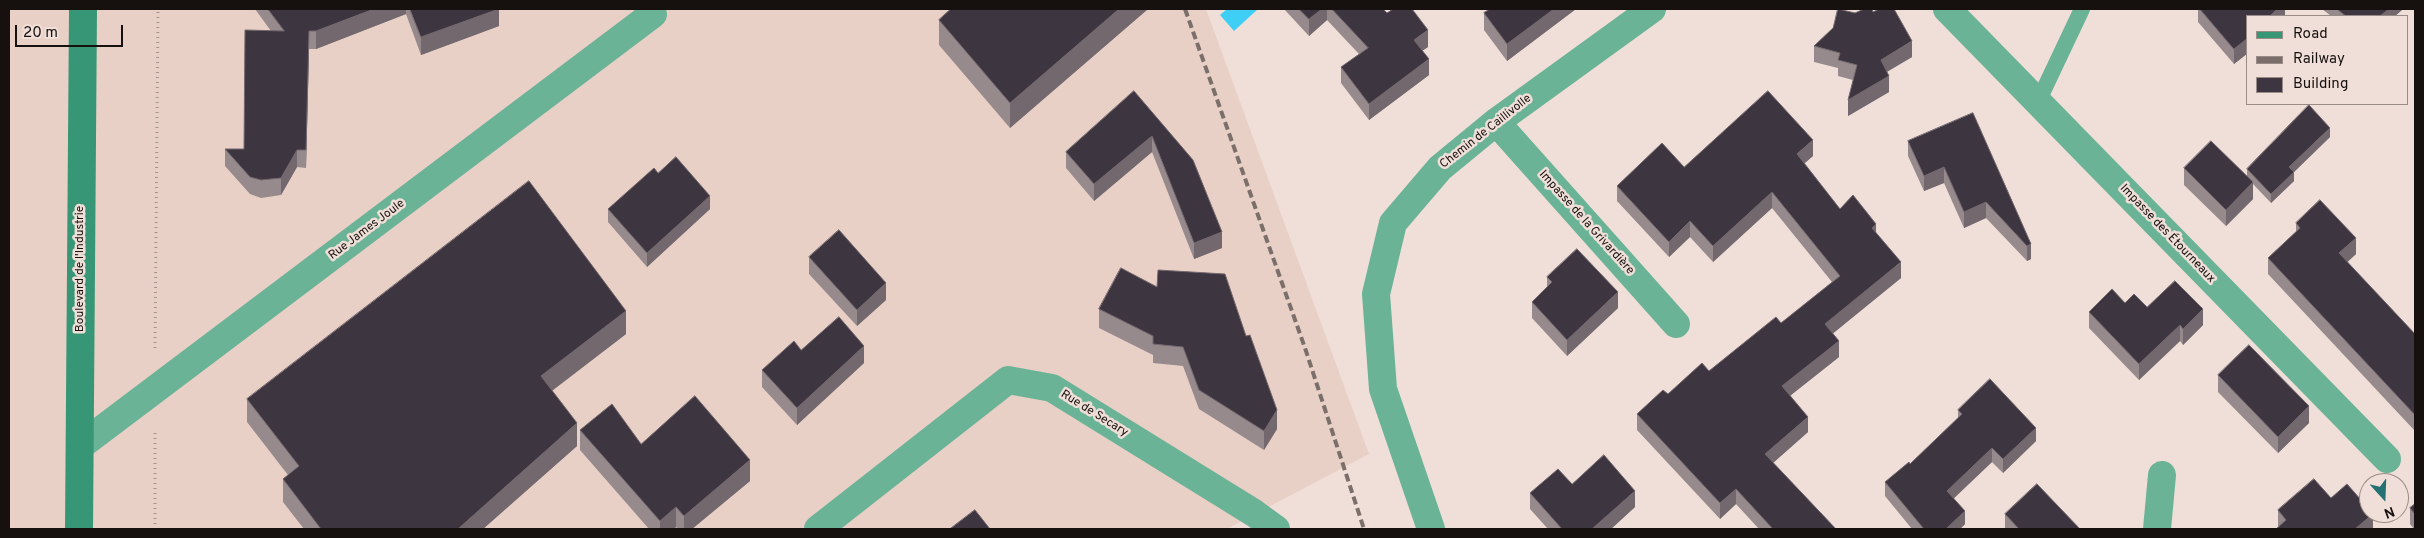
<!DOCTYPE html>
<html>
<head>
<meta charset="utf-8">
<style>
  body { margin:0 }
  #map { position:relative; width:2424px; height:538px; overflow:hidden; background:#f0dfd8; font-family:Overpass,sans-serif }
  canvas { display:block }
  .frame { position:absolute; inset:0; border:10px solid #16100e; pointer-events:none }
  .legend { position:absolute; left:2246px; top:15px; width:162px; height:90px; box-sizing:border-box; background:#f0dfd8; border:1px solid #998c87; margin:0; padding:6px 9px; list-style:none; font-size:15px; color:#16100e }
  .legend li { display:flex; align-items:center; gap:10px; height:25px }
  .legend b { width:25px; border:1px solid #998c87 }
  .north { position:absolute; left:2359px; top:473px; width:50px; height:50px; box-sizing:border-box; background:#f0dfd8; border:1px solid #998c87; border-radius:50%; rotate:160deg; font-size:14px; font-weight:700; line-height:20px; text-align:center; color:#16100e }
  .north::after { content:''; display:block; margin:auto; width:18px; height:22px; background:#257073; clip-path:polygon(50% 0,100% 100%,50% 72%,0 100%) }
  .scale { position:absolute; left:15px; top:25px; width:108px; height:22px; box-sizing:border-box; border:2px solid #16100e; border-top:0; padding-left:6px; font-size:15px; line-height:18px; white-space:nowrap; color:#16100e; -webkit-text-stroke:4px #f0dfd8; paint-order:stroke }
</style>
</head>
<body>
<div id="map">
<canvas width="2424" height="538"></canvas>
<div class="frame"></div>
<ul class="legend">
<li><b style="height:6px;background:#379675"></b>Road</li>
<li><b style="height:6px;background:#7a6f6a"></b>Railway</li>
<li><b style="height:14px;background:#3d3540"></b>Building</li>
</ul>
<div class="north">N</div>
<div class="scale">20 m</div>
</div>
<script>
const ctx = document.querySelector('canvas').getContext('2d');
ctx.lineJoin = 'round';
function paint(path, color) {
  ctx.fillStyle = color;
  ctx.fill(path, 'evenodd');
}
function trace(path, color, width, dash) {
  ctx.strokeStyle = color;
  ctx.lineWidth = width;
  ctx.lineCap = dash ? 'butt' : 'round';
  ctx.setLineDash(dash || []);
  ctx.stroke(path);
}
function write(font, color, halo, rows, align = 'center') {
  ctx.font = font + ' Overpass,sans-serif';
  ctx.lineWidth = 5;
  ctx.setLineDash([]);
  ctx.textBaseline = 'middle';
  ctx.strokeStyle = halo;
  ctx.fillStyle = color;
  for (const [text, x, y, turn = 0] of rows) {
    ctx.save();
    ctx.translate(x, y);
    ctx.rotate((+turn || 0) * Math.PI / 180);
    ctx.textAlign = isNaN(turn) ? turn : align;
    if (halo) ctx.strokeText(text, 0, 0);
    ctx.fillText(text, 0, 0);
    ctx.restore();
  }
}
const built = new Path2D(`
  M 9,9 L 1206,9 L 1369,454 L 1227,529 L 9,529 Z`);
const water = new Path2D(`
  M 1227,9 L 1258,9 L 1234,31 L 1220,15 Z`);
const path = new Path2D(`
  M 155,348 L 158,9
  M 155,529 L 155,429`);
const lane = new Path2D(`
  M 2038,102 L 2082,9`);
const street = new Path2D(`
  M 1947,9 L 2387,459
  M 1496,122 L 1676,324
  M 80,446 L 653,14
  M 818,529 L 1008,380 L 1052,388 L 1254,513 L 1276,529
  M 1431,529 L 1383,389 L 1376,294 L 1393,223 L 1440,168 L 1496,122 L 1652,9
  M 2157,529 L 2162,475`);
const secondary = new Path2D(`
  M 79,529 L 83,9`);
const rail = new Path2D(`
  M 1185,9 L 1305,348 L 1364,529`);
const wall = new Path2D(`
  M 255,9 L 499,9 L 499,26 L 421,55 L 406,14 L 316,49 L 309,49 L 306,168 L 297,167 L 281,195 L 261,198 L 250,194 L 225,166 L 225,149 L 244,149 L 271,31 Z
  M 951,9 L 1148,9 L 1010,128 L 939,45 L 939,20 Z
  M 1284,9 L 1383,9 L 1387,13 L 1428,47 L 1422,51 L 1429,75 L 1369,120 L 1341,83 L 1341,67 L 1359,54 L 1327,20 L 1309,36 Z
  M 1490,9 L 1576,9 L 1507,61 L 1484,30 L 1484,13 Z
  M 2198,9 L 2285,9 L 2285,15 L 2248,16 L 2248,53 L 2234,64 L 2198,22 Z
  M 2322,9 L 2402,9 L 2402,10 L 2395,16 L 2331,16 Z
  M 1873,12 L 1912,57 L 1887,72 L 1889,92 L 1848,116 L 1853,80 L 1838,76 L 1838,68 L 1814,62 L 1814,46 Z
  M 1134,91 L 1222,248 L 1194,259 L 1152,152 L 1094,201 L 1066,168 L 1066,152 Z
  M 1973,113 L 2031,244 L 2031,259 L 2027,261 L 1986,218 L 1964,228 L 1944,183 L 1924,191 L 1908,156 L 1908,141 Z
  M 2330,137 L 2294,172 L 2294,181 L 2271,203 L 2253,184 L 2253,199 L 2226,226 L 2184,185 L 2184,168 L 2247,176 L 2247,169 Z
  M 1813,156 L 1804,163 L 1840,209 L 1876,232 L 1901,278 L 1833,333 L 1839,357 L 1790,396 L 1808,432 L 1773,463 L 1836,529 L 1759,529 L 1736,504 L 1720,519 L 1637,430 L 1637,414 L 1668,394 L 1709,371 L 1781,323 L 1832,282 L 1772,208 L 1713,262 L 1690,237 L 1669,257 L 1617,201 L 1617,186 L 1684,167 Z
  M 608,209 L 710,209 L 647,267 L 608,222 Z
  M 2296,223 L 2356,254 L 2347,262 L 2415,334 L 2415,431 L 2268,274 L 2268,258 L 2296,232 Z
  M 809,257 L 886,300 L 857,326 L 809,274 Z
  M 1547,277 L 1618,308 L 1567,356 L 1532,318 L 1532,302 L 1547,287 Z
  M 1157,287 L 1277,429 L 1264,450 L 1199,409 L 1183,366 L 1153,363 L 1153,355 L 1099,328 L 1099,309 Z
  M 2125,303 L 2147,307 L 2203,325 L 2183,345 L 2180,341 L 2139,380 L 2089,328 L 2089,312 Z
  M 626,334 L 552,391 L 577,446 L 483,529 L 304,529 L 283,502 L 283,479 L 288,475 L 247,422 L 247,399 Z
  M 801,350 L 864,363 L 797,425 L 762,387 L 762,370 Z
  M 2218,375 L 2309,423 L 2278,453 L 2218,392 Z
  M 1958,410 L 2036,441 L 2003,473 L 1992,462 L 1953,498 L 1965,524 L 1960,529 L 1912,529 L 1885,496 L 1885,482 L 1910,464 L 1958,419 Z
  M 580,430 L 641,444 L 750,481 L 692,529 L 678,529 L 676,527 L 674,529 L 649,529 L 580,450 Z
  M 1572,484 L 1635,507 L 1611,529 L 1548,529 L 1530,509 L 1530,493 Z
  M 2331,498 L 2373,529 L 2278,526 L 2278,510 Z
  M 2415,504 L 2415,529 L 2414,529 L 2410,524 L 2410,508 Z
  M 2005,514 L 2080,529 L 2005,529 Z`);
const shadedWall = new Path2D(`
  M 374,9 L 406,9 L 406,14 L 316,49 L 316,31 Z
  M 499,9 L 499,26 L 421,55 L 421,37 Z
  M 1119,9 L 1148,9 L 1010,128 L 1010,103 Z
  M 1322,9 L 1327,9 L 1327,20 L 1309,36 L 1309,19 Z
  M 1554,9 L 1576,9 L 1507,61 L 1507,44 Z
  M 2277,9 L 2285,9 L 2285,15 L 2284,16 L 2270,16 Z
  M 2389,9 L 2402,9 L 2402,10 L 2395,16 L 2380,16 Z
  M 1428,30 L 1428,47 L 1414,56 L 1414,40 Z
  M 309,31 L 309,49 L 306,168 L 306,150 Z
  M 2248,38 L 2248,53 L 2234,64 L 2234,49 Z
  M 1912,41 L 1912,57 L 1881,75 L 1881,60 Z
  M 1429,59 L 1429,75 L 1369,120 L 1369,104 Z
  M 1889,76 L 1889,92 L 1848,116 L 1848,100 Z
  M 2330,128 L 2330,137 L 2294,172 L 2294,181 L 2271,203 L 2271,194 L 2289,167 Z
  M 1152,136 L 1152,152 L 1094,201 L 1094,184 Z
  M 1813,140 L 1813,156 L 1797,170 L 1797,154 Z
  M 297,150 L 297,167 L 281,195 L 281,178 Z
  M 1944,167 L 1944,183 L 1924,191 L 1924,176 Z
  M 2253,182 L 2253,199 L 2226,226 L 2226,210 Z
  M 1772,192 L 1772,208 L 1713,262 L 1713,246 Z
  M 710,196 L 710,209 L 647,267 L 647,253 Z
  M 1986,202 L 1986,218 L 1964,228 L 1964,212 Z
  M 1690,221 L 1690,237 L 1669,257 L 1669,242 Z
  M 1876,224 L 1876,239 L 1872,228 Z
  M 1222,232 L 1222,248 L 1194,259 L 1194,243 Z
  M 2356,238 L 2356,254 L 2339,270 L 2339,253 Z
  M 2031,244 L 2031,259 L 2027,261 L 2027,246 Z
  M 1901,262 L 1901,278 L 1825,340 L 1825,324 Z
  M 886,283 L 886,300 L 857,326 L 857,310 Z
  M 1618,292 L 1618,308 L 1567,356 L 1567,340 Z
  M 2203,309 L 2203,325 L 2183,345 L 2183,329 Z
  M 626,311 L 626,334 L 541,399 L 541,376 Z
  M 2180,325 L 2180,341 L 2139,380 L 2139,364 Z
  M 1839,341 L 1839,357 L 1782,402 L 1782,386 Z
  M 864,346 L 864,363 L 797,425 L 797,408 Z
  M 2309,406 L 2309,423 L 2278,453 L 2278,437 Z
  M 1277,410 L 1277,429 L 1264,450 L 1264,431 Z
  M 1808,417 L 1808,432 L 1765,470 L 1765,454 Z
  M 577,423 L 577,446 L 483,529 L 458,529 Z
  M 2036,428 L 2036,441 L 2003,473 L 2003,459 Z
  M 1992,448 L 1992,462 L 1947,505 L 1947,491 Z
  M 750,460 L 750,481 L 692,529 L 684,529 L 684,516 Z
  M 1736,489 L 1736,504 L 1720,519 L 1720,503 Z
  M 1635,491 L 1635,507 L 1611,529 L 1592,529 Z
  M 676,507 L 676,527 L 674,529 L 660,529 L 660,521 Z
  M 1965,511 L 1965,524 L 1960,529 L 1946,529 Z
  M 2373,514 L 2373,529 L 2355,529 Z`);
const building = new Path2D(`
  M 268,9 L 374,9 L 316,31 L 309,31 L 306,150 L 297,150 L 281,178 L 261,180 L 250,177 L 225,149 L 244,149 L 245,30 L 284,31 Z
  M 410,9 L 499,9 L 421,37 Z
  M 951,9 L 1119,9 L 1010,103 L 939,20 Z
  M 1299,9 L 1322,9 L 1309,19 Z
  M 1332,9 L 1383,9 L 1387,13 L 1393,9 L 1412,9 L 1428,30 L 1414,40 L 1429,59 L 1369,104 L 1341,67 L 1368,48 Z
  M 1490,9 L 1554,9 L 1507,44 L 1484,13 Z
  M 1838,9 L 1855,13 L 1864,9 L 1872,9 L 1873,12 L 1879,9 L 1894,9 L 1912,41 L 1881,60 L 1889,76 L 1848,100 L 1857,65 L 1838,60 L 1840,53 L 1814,46 L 1833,28 Z
  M 2200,9 L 2277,9 L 2270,16 L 2248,16 L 2248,38 L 2234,49 Z
  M 2337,9 L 2389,9 L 2380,16 L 2346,16 Z
  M 1134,91 L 1193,160 L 1222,232 L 1194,243 L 1152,136 L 1094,184 L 1066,152 Z
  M 1768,91 L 1813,140 L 1797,154 L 1840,209 L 1853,195 L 1876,224 L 1872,228 L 1901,262 L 1825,324 L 1839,341 L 1782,386 L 1808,417 L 1765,454 L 1836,529 L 1773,529 L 1736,489 L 1720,503 L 1637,414 L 1663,390 L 1668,394 L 1702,363 L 1709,371 L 1776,317 L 1781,323 L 1840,276 L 1772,192 L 1713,246 L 1690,221 L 1669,242 L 1617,186 L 1662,143 L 1684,167 Z
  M 2309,105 L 2330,128 L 2289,167 L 2294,172 L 2271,194 L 2247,169 Z
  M 1973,113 L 2031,244 L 2027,246 L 1986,202 L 1964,212 L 1944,167 L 1924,176 L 1908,141 Z
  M 2211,141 L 2253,182 L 2226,210 L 2184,168 Z
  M 676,157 L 710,196 L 647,253 L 608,209 L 654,168 L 658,173 Z
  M 529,181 L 626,311 L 541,376 L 577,423 L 458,529 L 321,529 L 283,479 L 299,466 L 247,399 Z
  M 2320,200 L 2356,238 L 2339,253 L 2415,334 L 2415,415 L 2268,258 L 2300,228 L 2296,223 Z
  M 839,230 L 886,283 L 857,310 L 809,257 Z
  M 1577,249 L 1618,292 L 1567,340 L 1532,302 L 1552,282 L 1547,277 Z
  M 1121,268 L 1157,287 L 1158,270 L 1225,274 L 1246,336 L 1250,335 L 1277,410 L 1264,431 L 1199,390 L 1183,347 L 1153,344 L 1153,336 L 1099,309 Z
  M 2175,281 L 2203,309 L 2183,329 L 2180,325 L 2139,364 L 2089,312 L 2112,289 L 2125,303 L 2134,294 L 2147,307 Z
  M 839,317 L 864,346 L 797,408 L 762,370 L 794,341 L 801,350 Z
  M 2249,345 L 2309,406 L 2278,437 L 2218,375 Z
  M 1990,379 L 2036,428 L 2003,459 L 1992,448 L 1947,491 L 1965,511 L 1946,529 L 1924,529 L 1885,482 L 1909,462 L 1910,464 L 1962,414 L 1958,410 Z
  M 695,396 L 750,460 L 684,516 L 676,507 L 660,521 L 580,430 L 612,404 L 641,444 Z
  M 1604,455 L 1635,491 L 1592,529 L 1562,529 L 1530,493 L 1558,469 L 1572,484 Z
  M 2314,479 L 2331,498 L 2347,484 L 2369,509 L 2369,513 L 2373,514 L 2355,529 L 2276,529 L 2286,520 L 2278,510 Z
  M 2037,484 L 2080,529 L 2019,529 L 2005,514 Z
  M 2415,504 L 2415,514 L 2410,508 Z
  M 975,510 L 990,529 L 950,529 Z`);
const streetNames = [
  ["Chemin de Caillivolle",1486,132,-38],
  ["Impasse de la Grivardière",1586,223,48],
  ["Rue James Joule",367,230,-37],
  ["Impasse des Étourneaux",2167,234,46],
  ["Boulevard de l'Industrie",81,269,-90],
  ["Rue de Secary",1094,414,32]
];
paint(built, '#e9d0c6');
paint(water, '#3fcef5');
trace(path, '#a1948f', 3, [1, 4]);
trace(lane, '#6bb397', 16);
trace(street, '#6bb397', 28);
trace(secondary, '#379675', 28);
trace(rail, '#7a6f6a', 4, [8, 4]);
paint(wall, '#968a8c');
paint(shadedWall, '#73686e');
paint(building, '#3d3540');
trace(building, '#73686e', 1);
write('12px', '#16100e', '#f0dfd8', streetNames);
</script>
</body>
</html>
